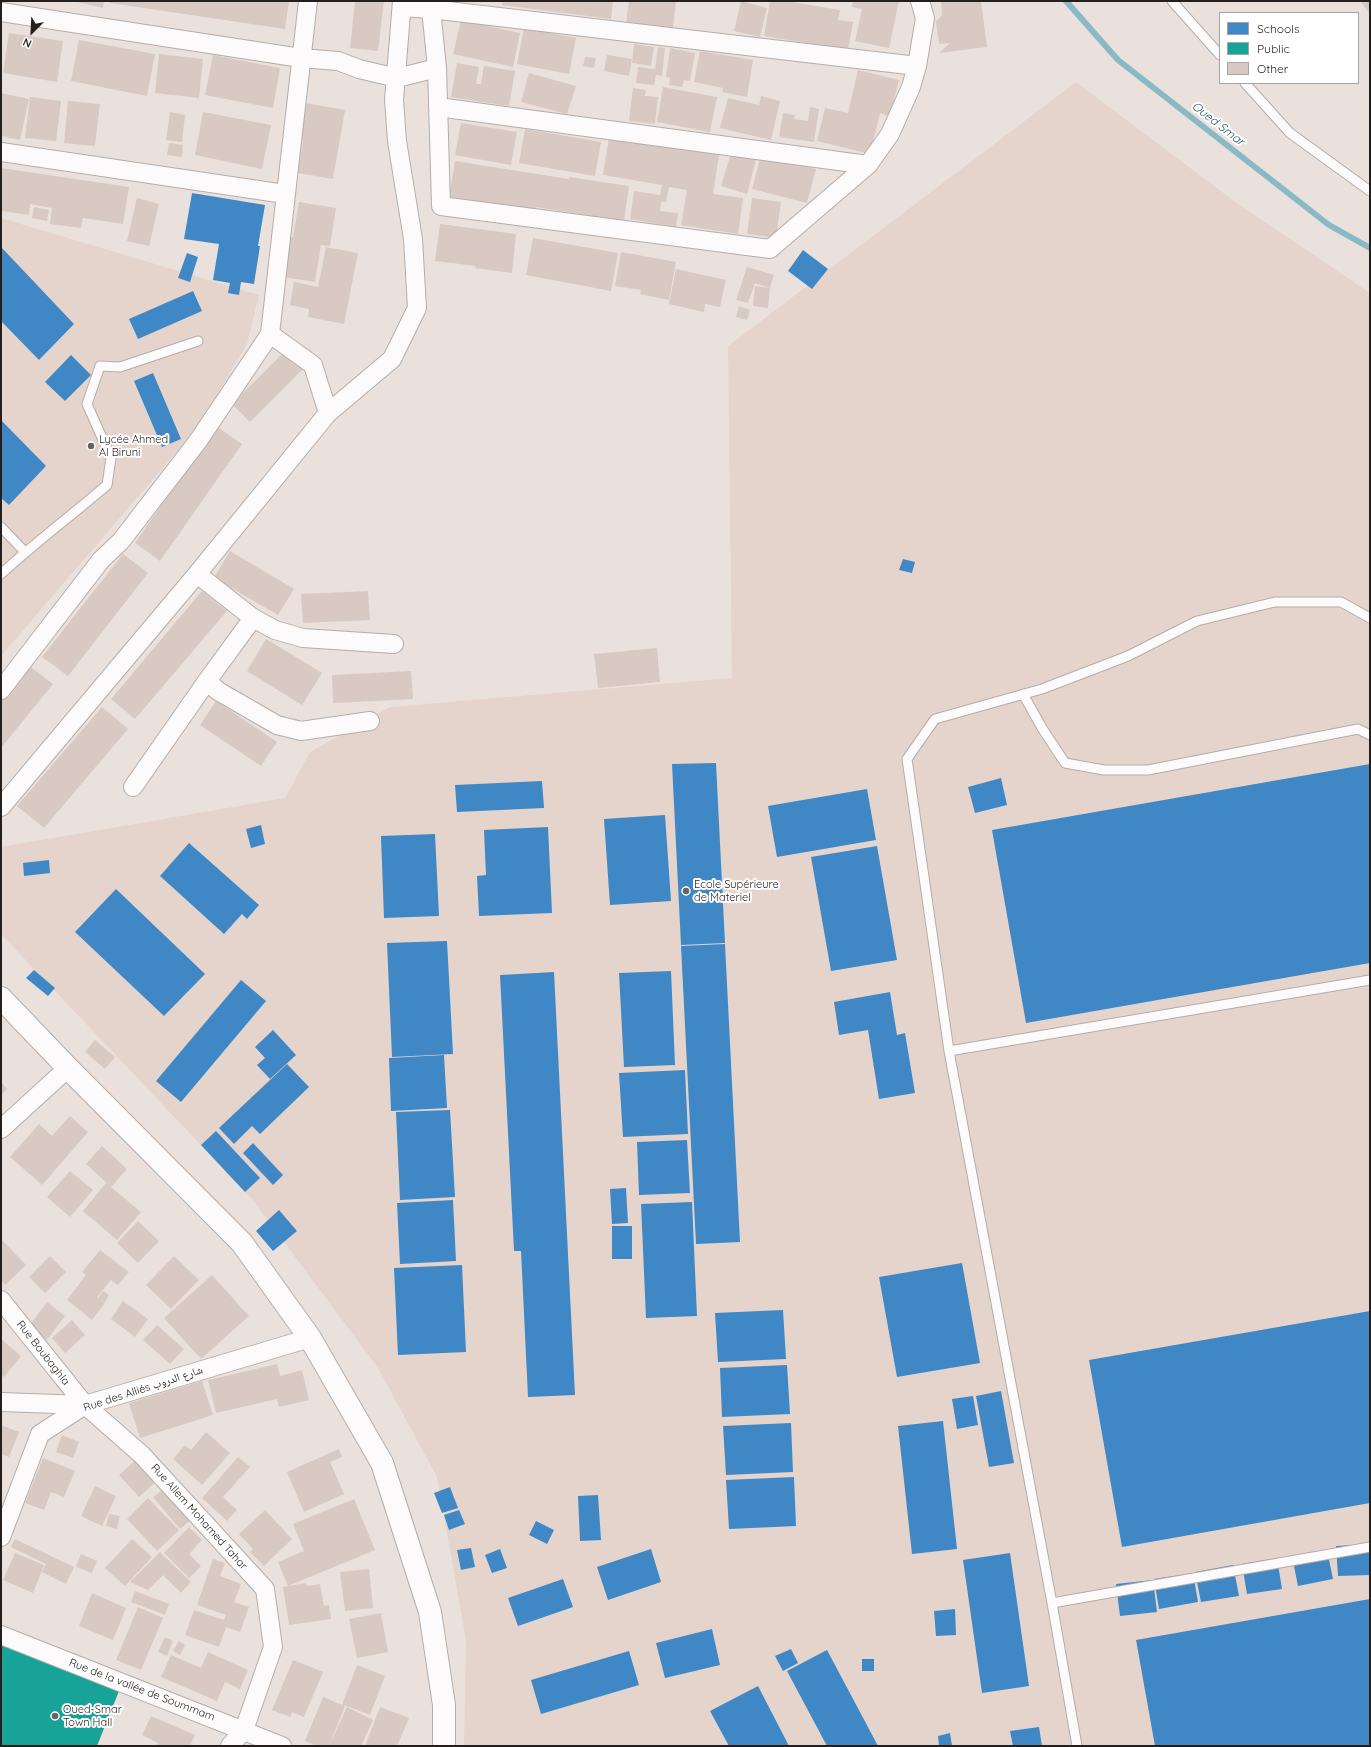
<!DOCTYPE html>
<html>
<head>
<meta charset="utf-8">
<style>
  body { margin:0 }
  #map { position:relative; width:1371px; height:1747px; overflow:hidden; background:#eae1dd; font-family:Quicksand,sans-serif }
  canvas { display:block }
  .frame { position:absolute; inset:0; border:2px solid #241e1c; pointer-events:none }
  .legend { position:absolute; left:1219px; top:12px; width:140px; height:72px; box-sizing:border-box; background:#fff; border:1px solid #a7a5a4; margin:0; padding:5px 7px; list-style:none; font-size:12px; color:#241e1c }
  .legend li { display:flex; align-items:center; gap:8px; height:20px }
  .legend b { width:20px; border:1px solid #a7a5a4 }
  .north { position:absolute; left:12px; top:12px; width:40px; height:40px; -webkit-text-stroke:3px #fff; paint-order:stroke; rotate:204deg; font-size:11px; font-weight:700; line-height:16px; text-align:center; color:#241e1c }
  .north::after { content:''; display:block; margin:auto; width:14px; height:18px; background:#241e1c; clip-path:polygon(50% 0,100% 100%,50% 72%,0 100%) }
</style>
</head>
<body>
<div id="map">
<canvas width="1371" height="1747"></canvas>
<div class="frame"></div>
<ul class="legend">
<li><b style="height:11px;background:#3f88c5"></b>Schools</li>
<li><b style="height:11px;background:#17a398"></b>Public</li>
<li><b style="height:11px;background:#d8c9c3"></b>Other</li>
</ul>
<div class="north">N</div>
</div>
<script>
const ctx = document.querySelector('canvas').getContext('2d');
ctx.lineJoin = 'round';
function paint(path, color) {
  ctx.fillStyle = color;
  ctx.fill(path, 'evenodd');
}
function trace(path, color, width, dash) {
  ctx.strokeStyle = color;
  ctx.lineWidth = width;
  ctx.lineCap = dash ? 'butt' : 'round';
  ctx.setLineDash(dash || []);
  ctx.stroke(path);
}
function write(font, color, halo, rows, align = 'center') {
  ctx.font = font + ' Quicksand,"Noto Naskh Arabic",sans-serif';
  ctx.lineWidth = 4;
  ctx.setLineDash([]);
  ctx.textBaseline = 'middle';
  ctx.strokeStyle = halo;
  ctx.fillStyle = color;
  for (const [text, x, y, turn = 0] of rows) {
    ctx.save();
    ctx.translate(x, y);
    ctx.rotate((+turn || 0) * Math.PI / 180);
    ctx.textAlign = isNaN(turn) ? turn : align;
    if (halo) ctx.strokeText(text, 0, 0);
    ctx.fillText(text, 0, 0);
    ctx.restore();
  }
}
const built = new Path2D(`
  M 1076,82 L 1238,204 L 1370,293 L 1370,1746 L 464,1746 L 466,1640 L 437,1477 L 378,1368 L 252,1199 L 1,934 L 1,847 L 285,798 L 310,752 L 390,707 L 732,678 L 728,346 Z
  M 1,218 L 259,295 L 247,344 L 197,428 L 1,656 Z`);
const schools = new Path2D(`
  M 192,193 L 265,205 L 258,246 L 260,246 L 254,284 L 241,282 L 239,295 L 228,293 L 230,283 L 213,280 L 219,244 L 184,239 Z
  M 1,247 L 74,324 L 39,360 L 1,321 Z
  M 803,250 L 828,269 L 812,289 L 788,271 Z
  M 187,253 L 198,257 L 190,282 L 178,278 Z
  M 193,291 L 202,311 L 138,339 L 129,319 Z
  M 71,355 L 91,375 L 65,401 L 45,382 Z
  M 153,373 L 181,439 L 162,447 L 134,381 Z
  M 1,420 L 46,466 L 9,505 L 1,498 Z
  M 903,559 L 915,562 L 912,573 L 899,570 Z
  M 716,763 L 725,943 L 681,945 L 672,764 Z
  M 1370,764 L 1370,963 L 1026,1023 L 992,830 Z
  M 1001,778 L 1007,805 L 975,813 L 968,787 Z
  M 542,781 L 544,808 L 457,812 L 455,785 Z
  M 867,789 L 876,840 L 777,857 L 768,806 Z
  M 665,815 L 671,901 L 610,905 L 604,819 Z
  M 261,825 L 265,844 L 251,848 L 246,829 Z
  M 548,827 L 552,913 L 479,916 L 477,876 L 486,875 L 484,830 Z
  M 435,834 L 439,916 L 384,918 L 381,836 Z
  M 189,843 L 259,905 L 247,919 L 242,914 L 224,934 L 160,876 Z
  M 877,846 L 897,960 L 831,971 L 811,857 Z
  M 49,860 L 50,873 L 24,876 L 23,863 Z
  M 116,889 L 205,974 L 164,1016 L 75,932 Z
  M 447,941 L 453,1054 L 392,1057 L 387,943 Z
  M 725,944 L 740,1242 L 696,1244 L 681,946 Z
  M 34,970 L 55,988 L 48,996 L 26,978 Z
  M 671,971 L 675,1065 L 624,1067 L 619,973 Z
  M 554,972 L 575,1395 L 528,1397 L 521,1251 L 514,1251 L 500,975 Z
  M 241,980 L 266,1001 L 181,1102 L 156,1081 Z
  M 890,992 L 897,1035 L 905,1033 L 915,1093 L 879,1099 L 868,1030 L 839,1035 L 834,1002 Z
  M 273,1030 L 296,1055 L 270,1079 L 257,1065 L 265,1058 L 255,1047 Z
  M 444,1055 L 447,1108 L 391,1111 L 389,1058 Z
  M 287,1064 L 309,1087 L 260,1134 L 252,1126 L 234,1144 L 219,1128 Z
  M 685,1070 L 688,1134 L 623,1137 L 619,1073 Z
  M 450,1110 L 455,1197 L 400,1200 L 396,1112 Z
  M 216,1131 L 260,1178 L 245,1192 L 201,1145 Z
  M 687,1140 L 690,1193 L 639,1195 L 637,1142 Z
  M 253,1143 L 283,1175 L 273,1185 L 243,1153 Z
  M 626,1188 L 628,1223 L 612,1224 L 610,1189 Z
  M 453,1200 L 456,1261 L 400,1264 L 397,1203 Z
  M 692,1202 L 697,1316 L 646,1318 L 641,1204 Z
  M 279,1210 L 297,1231 L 273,1251 L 256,1231 Z
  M 612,1226 L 632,1226 L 632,1259 L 612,1259 Z
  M 962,1263 L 980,1363 L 897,1377 L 879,1277 Z
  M 462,1265 L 466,1352 L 398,1355 L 394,1268 Z
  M 783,1310 L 786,1359 L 718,1362 L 715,1313 Z
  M 1370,1311 L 1370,1503 L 1122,1547 L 1089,1360 Z
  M 787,1365 L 790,1414 L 722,1417 L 720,1368 Z
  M 1001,1391 L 1014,1463 L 989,1467 L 976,1396 Z
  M 973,1396 L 978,1425 L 957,1429 L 952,1399 Z
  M 943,1421 L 957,1549 L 912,1554 L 898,1426 Z
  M 791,1423 L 793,1472 L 726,1475 L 723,1426 Z
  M 794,1477 L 796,1526 L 729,1529 L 726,1480 Z
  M 450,1487 L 458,1508 L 442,1513 L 434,1493 Z
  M 598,1495 L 601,1540 L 580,1541 L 578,1496 Z
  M 459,1510 L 465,1524 L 449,1530 L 444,1515 Z
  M 536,1521 L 554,1530 L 547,1544 L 529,1535 Z
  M 1370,1544 L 1370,1575 L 1338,1576 L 1336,1546 Z
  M 471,1548 L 475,1567 L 461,1570 L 457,1550 Z
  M 500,1549 L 507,1568 L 492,1573 L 485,1555 Z
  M 651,1549 L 661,1582 L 608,1600 L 597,1567 Z
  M 1327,1550 L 1333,1579 L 1298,1586 L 1292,1556 Z
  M 1010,1553 L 1029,1686 L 982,1693 L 963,1560 Z
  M 1277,1558 L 1282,1589 L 1247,1594 L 1242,1564 Z
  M 1233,1565 L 1239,1596 L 1201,1602 L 1195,1572 Z
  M 1193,1573 L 1198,1602 L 1159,1609 L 1154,1579 Z
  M 563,1579 L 573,1607 L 518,1626 L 508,1598 Z
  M 1153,1580 L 1157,1612 L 1120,1616 L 1116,1584 Z
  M 1370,1599 L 1370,1746 L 1155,1746 L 1136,1640 Z
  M 955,1609 L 956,1635 L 936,1636 L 934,1611 Z
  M 712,1629 L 720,1665 L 665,1678 L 656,1643 Z
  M 791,1649 L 798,1663 L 783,1671 L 775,1656 Z
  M 827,1650 L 878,1746 L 827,1746 L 787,1671 Z
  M 629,1651 L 639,1685 L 541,1714 L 531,1680 Z
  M 862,1659 L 874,1659 L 874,1671 L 862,1671 Z
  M 758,1686 L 789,1746 L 729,1746 L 710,1711 Z
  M 1039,1727 L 1042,1746 L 1013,1746 L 1010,1731 Z
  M 950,1733 L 952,1746 L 939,1746 L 938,1736 Z`);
const public = new Path2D(`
  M 1,1636 L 121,1686 L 97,1746 L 1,1746 Z`);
const stream = new Path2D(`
  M 1066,1 L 1118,60 L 1329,225 L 1370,248`);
const building = new Path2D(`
  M 73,1 L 104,1 L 103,8 Z
  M 110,1 L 289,1 L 285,29 L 110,3 Z
  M 355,1 L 384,1 L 378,51 L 350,48 Z
  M 503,1 L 613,1 L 611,19 L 502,5 Z
  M 629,1 L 676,1 L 673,28 L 626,23 Z
  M 741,1 L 767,8 L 760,37 L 734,31 Z
  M 770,1 L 786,1 L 840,10 L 838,20 L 853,22 L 848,50 L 764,36 Z
  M 853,1 L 899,1 L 889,48 L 855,41 L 862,9 L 852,7 Z
  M 941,1 L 981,1 L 987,47 L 939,53 L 950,43 L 939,44 L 936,22 L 942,15 Z
  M 1360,1 L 1370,1 L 1370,14 Z
  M 461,20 L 520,33 L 513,67 L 453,54 Z
  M 524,28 L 576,38 L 569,74 L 517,64 Z
  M 9,33 L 63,41 L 57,82 L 3,73 Z
  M 79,40 L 155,54 L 147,96 L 71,81 Z
  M 634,44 L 654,47 L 651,66 L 632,63 Z
  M 658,47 L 665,48 L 662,76 L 656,75 L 654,85 L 636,83 L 638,67 L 655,69 Z
  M 670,48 L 695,53 L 690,81 L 684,80 L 682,87 L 669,85 L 670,78 L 666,77 Z
  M 700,51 L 753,60 L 747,97 L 722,92 L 723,88 L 694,82 Z
  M 159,54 L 203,59 L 199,98 L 155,93 Z
  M 213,55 L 280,68 L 273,108 L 205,95 Z
  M 607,55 L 632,59 L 629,76 L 604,71 Z
  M 585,57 L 596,58 L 594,68 L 583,66 Z
  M 457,63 L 479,67 L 476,84 L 481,84 L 484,66 L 515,71 L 509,106 L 451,97 Z
  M 858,70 L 899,80 L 890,116 L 880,113 L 870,154 L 817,141 L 825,108 L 848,113 Z
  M 529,73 L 576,86 L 567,114 L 521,102 Z
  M 663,87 L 717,97 L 710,132 L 657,122 Z
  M 633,88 L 646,90 L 645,96 L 658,97 L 655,124 L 629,121 Z
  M 1,93 L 29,99 L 20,140 L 1,136 Z
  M 761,96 L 780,101 L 771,140 L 720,128 L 728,98 L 759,105 Z
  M 30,97 L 61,101 L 56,141 L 25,138 Z
  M 68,101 L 100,104 L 95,146 L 64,143 Z
  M 305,103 L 345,110 L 333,179 L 298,173 L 303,140 L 299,139 Z
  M 810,107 L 819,109 L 814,142 L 779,137 L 783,113 L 795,115 L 794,119 L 808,121 Z
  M 170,112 L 185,115 L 182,142 L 166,140 Z
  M 203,112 L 271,125 L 262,169 L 195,155 Z
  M 461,123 L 517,132 L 511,165 L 455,155 Z
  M 525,129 L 601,142 L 595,176 L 519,163 Z
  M 609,138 L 719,155 L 713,194 L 743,198 L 738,234 L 681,225 L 687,190 L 669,187 L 666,202 L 661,202 L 660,211 L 678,213 L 676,227 L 630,219 L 634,191 L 660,195 L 662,185 L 603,175 Z
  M 169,143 L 183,145 L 182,157 L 167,155 Z
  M 731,153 L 756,160 L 747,194 L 721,186 Z
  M 761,155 L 816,169 L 807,203 L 752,189 Z
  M 455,161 L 569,179 L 569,177 L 629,186 L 624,221 L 536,207 L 535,210 L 449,197 Z
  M 1,168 L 129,187 L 123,224 L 83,218 L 81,228 L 50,224 L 52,208 L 30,204 L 29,215 L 1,211 Z
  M 137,198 L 159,204 L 149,246 L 127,241 Z
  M 752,198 L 781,202 L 776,238 L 747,234 Z
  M 299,202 L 336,208 L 330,246 L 321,245 L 315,282 L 284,277 L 291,237 L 293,237 Z
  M 34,207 L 49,210 L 47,221 L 32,218 Z
  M 440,224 L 516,234 L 512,273 L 475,268 L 476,266 L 435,261 Z
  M 533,238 L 618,253 L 611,291 L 526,275 Z
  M 326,247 L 358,253 L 344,324 L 308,317 L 309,309 L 290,305 L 294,282 L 318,287 Z
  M 621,252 L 676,262 L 669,300 L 640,294 L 641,290 L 615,286 Z
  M 747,267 L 774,275 L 770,288 L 755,283 L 748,303 L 736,300 Z
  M 676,269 L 726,280 L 720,307 L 705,304 L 704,312 L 669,304 Z
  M 755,286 L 770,288 L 768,308 L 753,306 Z
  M 739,306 L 750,310 L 747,320 L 736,317 Z
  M 285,351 L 303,369 L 250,422 L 232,404 Z
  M 216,426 L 242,444 L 160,561 L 135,543 Z
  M 230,551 L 294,589 L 278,615 L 214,578 Z
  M 123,554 L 148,573 L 68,676 L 42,657 Z
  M 202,591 L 227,611 L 135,719 L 111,699 Z
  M 368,591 L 370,620 L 303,623 L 301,594 Z
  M 266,639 L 322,673 L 302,705 L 247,671 Z
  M 657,648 L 660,682 L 598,688 L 594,654 Z
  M 28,665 L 53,684 L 1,748 L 1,698 Z
  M 411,671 L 413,699 L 333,703 L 332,675 Z
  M 216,701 L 277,742 L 261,766 L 200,725 Z
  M 102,707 L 128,729 L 44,828 L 17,806 Z
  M 95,1040 L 115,1057 L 105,1069 L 85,1052 Z
  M 1,1082 L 7,1089 L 1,1095 Z
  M 70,1116 L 88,1132 L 42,1185 L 10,1157 L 39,1124 L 52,1136 Z
  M 102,1146 L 127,1169 L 111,1187 L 141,1212 L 117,1240 L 83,1211 L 106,1183 L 110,1186 L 86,1164 Z
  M 70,1171 L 93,1190 L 70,1217 L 47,1197 Z
  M 138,1221 L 159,1241 L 138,1263 L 117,1243 Z
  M 1,1239 L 26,1265 L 5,1285 L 1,1280 Z
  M 100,1250 L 129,1272 L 118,1285 L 111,1280 L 97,1297 L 105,1303 L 92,1320 L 67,1300 L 86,1275 L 82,1272 Z
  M 50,1256 L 66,1272 L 45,1293 L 29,1277 Z
  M 174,1256 L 199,1280 L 171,1309 L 146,1285 Z
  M 212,1275 L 249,1316 L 201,1359 L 164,1318 Z
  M 103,1291 L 109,1295 L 105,1302 L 98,1298 Z
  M 123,1301 L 148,1319 L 135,1337 L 111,1319 Z
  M 47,1302 L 65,1316 L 47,1340 L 29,1326 Z
  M 72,1320 L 85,1335 L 65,1353 L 52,1338 Z
  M 157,1325 L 184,1349 L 170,1364 L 143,1340 Z
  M 1,1339 L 21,1356 L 4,1377 L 1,1374 Z
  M 277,1364 L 280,1376 L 302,1370 L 309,1400 L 279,1407 L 277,1399 L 216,1413 L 208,1380 Z
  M 202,1381 L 213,1415 L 140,1438 L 129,1403 Z
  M 1,1425 L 19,1432 L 9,1457 L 1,1454 Z
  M 206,1432 L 230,1453 L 202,1485 L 173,1459 L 185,1445 L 191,1450 Z
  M 62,1435 L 79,1442 L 73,1458 L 56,1452 Z
  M 339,1449 L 342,1457 L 330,1462 L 344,1494 L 304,1512 L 287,1472 Z
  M 140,1456 L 159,1479 L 139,1497 L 119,1475 Z
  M 238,1457 L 250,1467 L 223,1497 L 237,1510 L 227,1521 L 202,1498 Z
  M 43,1458 L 75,1471 L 64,1497 L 51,1492 L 44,1510 L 25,1503 Z
  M 168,1485 L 195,1516 L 180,1529 L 153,1497 Z
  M 95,1486 L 116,1496 L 102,1526 L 81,1516 Z
  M 148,1498 L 179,1530 L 157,1551 L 127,1519 Z
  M 354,1499 L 375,1550 L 288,1586 L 278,1562 L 304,1551 L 293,1524 Z
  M 265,1510 L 292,1539 L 264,1566 L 250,1552 L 253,1549 L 239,1534 Z
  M 109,1514 L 120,1516 L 117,1529 L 106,1526 Z
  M 189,1527 L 202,1540 L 189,1554 L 201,1566 L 189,1578 L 164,1553 Z
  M 15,1539 L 74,1567 L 66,1584 L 42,1572 L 46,1564 L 11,1547 Z
  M 132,1539 L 152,1557 L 125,1586 L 105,1568 Z
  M 160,1552 L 191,1582 L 181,1593 L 163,1575 L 148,1590 L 130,1582 Z
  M 15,1553 L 44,1565 L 33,1593 L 3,1580 Z
  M 81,1554 L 97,1561 L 92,1573 L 76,1567 Z
  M 213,1559 L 225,1563 L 220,1576 L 241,1584 L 234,1602 L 249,1607 L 240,1632 L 226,1627 L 219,1647 L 185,1635 L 194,1610 L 224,1620 L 226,1615 L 197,1605 Z
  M 369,1569 L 373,1608 L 345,1611 L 340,1572 Z
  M 306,1583 L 307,1586 L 320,1584 L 324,1606 L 329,1605 L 331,1619 L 289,1625 L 283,1587 Z
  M 135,1591 L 169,1604 L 165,1615 L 131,1602 Z
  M 92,1593 L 126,1608 L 113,1640 L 79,1626 Z
  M 138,1607 L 163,1618 L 141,1670 L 116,1660 Z
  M 381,1613 L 388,1652 L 357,1658 L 349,1619 Z
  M 165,1637 L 173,1641 L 167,1656 L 158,1652 Z
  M 179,1641 L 185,1645 L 180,1655 L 173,1651 Z
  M 208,1652 L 248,1670 L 240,1689 L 225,1682 L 217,1701 L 161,1677 L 171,1655 L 201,1668 Z
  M 293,1660 L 323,1672 L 304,1717 L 292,1712 L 290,1717 L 272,1710 Z
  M 357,1665 L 385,1676 L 370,1715 L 344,1705 L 345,1706 L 329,1746 L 317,1746 L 305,1741 L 323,1697 L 342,1705 Z
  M 347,1707 L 373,1720 L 361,1746 L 329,1746 Z
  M 380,1707 L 409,1718 L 397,1746 L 365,1746 Z
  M 151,1716 L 195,1735 L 190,1746 L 156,1746 L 158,1743 L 142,1735 Z`);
const lane = new Path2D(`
  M 1172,1 L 1220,55
  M 1245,83 L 1290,133 L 1370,191
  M 1,527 L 25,552
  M 1,574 C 35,543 72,515 107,485 L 111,458 L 87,404 L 100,366 L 120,367 L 198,341
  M 1023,694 L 1042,728 L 1065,763 L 1104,770 L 1148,770 L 1358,729 L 1370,735
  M 949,1051 L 1370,980
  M 1052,1603 L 1370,1547
  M 1077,1746 L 1052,1603 L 949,1051 L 907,759 L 935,719 L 1042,689 L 1128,656 L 1197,621 L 1275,602 L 1341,602 L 1370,618`);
const street = new Path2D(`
  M 402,7 L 431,9 L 917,66
  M 431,9 L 437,68 L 441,206 L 770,249 L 868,165 L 890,134 L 911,87 L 917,66 L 925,18 L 920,1
  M 1,12 L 301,58 L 338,61 L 359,69 L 397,78 L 437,68
  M 438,107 L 868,165
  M 1,152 L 285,194
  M 328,413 L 392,359 L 417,308 L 413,239 L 397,141 L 394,100 L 402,1
  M 197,574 L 253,618 L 275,630 L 303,638 L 394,644
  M 207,681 L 218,691 L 277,725 L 301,731 L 370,721
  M 1,690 L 101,560 L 121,541 L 198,441 L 270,334 L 308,1
  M 133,787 L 207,681 L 253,618
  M 1,807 L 197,574 L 328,413 L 313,365 L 270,334
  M 1,1129 L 68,1068
  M 1,1300 L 85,1405
  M 1,1402 L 85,1405 L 142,1455 L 265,1589 L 273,1647 L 244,1730 L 230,1746
  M 1,1537 L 40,1434 L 85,1405 L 310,1338
  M 1,1635 L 282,1746`);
const secondary = new Path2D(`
  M 1,998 L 68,1068 L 242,1243 L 310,1338 L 382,1463 L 430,1612 L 444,1705 L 444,1746`);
const markers = [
  [91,446,4,"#696260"],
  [686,891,4,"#696260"],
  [55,1716,4,"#696260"]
];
const poiNames = [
  ["Lycée Ahmed",99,440],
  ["Al Biruni",99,453],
  ["Ecole Supérieure",694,885],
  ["de Materiel",694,898],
  ["Oued-Smar",63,1710],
  ["Town Hall",63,1723]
];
const streetNames = [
  ["Rue Boubaghla",43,1353,52],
  ["Rue des Alliés شارع الدروب",143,1389,-18],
  ["Rue Allem Mohamed Tahar",199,1517,48],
  ["Rue de la vallée de Soummam",142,1690,21]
];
const waterNames = [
  ["Oued Smar",1218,124,38]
];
paint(built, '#e5d4cc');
paint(schools, '#3f88c5');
paint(public, '#17a398');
trace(stream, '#89b9c5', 6);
paint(building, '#d8c9c3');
trace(lane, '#b4adaa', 11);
trace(street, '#b4adaa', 20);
trace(secondary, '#b4adaa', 24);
trace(lane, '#fcfafa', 9);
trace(street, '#fcfafa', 18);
trace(secondary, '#fcfafa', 22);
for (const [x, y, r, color] of markers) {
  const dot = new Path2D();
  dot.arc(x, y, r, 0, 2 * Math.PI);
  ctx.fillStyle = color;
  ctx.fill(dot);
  trace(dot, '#fff', 1.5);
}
write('11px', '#241e1c', '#fff', poiNames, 'left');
write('11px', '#241e1c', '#fff', streetNames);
write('italic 12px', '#26616f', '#fff', waterNames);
</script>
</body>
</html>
